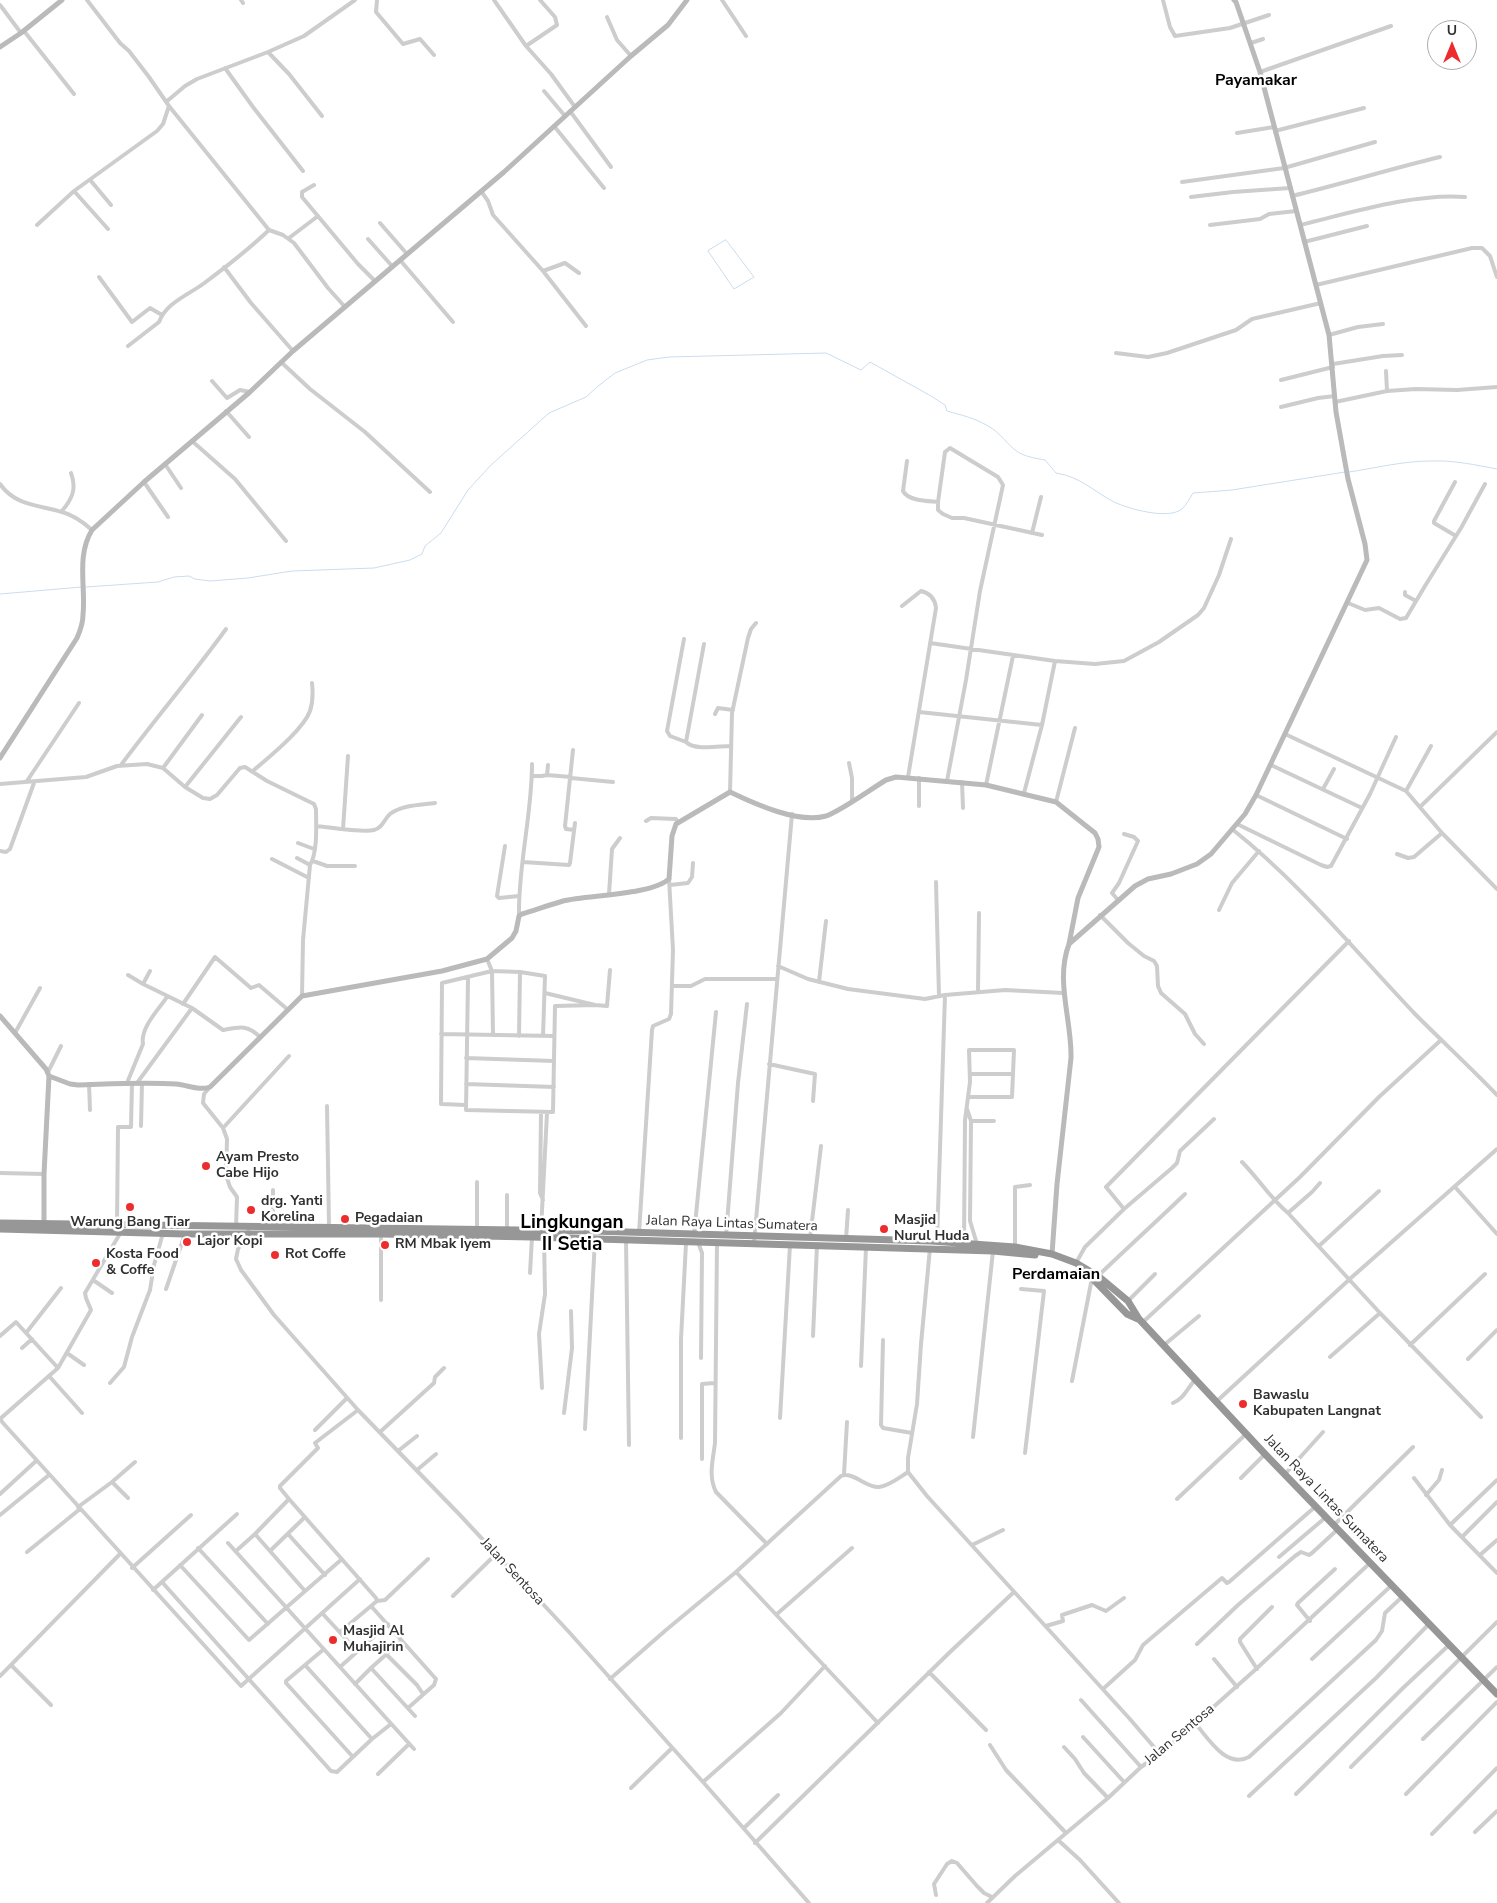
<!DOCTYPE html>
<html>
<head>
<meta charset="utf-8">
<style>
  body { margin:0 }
  #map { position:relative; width:1497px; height:1903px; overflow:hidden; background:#fff; font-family:"Nunito Sans",sans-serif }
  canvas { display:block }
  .north { position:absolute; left:1427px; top:20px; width:50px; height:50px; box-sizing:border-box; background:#fff; border:1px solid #acacac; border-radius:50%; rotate:0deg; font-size:14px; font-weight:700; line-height:20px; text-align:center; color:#303030 }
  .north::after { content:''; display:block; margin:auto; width:18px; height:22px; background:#ed2d2d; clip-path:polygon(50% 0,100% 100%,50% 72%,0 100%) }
</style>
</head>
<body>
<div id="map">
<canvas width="1497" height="1903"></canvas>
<div class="north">U</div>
</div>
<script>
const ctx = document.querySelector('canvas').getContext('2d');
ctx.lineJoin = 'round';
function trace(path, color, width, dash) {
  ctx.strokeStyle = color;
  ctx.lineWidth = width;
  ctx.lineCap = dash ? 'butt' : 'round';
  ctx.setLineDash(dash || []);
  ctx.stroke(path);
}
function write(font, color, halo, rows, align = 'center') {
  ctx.font = font + ' "Nunito Sans",sans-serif';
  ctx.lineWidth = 5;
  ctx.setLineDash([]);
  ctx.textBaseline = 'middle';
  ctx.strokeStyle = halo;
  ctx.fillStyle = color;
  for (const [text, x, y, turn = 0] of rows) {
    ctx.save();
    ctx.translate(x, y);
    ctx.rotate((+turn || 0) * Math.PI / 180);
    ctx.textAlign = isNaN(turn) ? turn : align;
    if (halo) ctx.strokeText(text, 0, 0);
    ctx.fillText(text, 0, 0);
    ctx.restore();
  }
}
const stream = new Path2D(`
  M 726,240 L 754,277 L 734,289 L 708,251 Z
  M 1349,472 C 1376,468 1403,461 1431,461 C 1453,460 1476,465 1497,469
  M 86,587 L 158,582 L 174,577 L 189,576 L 195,579 L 210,581 L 248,578 L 292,571 L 374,568 L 410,560 L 422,554 L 425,546 L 441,533 L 468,490 L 491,465 L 549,413 L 586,397 L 597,387 L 615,373 L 647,360 L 669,357 L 826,353 L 861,370 L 870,362 L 931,396 L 945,405 L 947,411 C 961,415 975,418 988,426 C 1000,432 1007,445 1018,452 C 1026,457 1035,458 1045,460 L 1056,473 C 1081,477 1093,491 1114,502 C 1129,509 1168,520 1182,509 C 1186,505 1190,498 1193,493 L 1232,490 L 1345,472
  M 0,594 L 82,587`);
const street = new Path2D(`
  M 87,0 L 120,43 L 129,51 L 149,77 L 169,106 L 269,230 L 283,235 L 294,243 L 328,288 L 345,307
  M 241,0 L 243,3
  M 377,0 L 376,12 L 403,44 L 420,39 L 434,55
  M 494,0 L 526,46 L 551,74 L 575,107
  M 722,0 L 746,36
  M 1163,0 L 1170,27 L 1175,36 L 1230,28 L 1269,15
  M 0,5 L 21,33
  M 607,17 L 617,40 L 631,56
  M 24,31 L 74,94
  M 1251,43 L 1263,39
  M 526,46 L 557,25 L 555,17 L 540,0
  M 268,52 L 289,74 L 322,116
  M 225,68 L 253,107 L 303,171
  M 1260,72 L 1391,26
  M 544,91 L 565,116
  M 166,102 L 185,86 L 197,79 L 268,52 L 304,36 L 355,0
  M 570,111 L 611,167
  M 554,126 L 604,188
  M 1275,131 L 1364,108
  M 1237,133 L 1274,127
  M 91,181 L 111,205
  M 1182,182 L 1284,168 L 1375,142
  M 314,185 L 302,192 L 302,197 L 358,264 L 375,281
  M 74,191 L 108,229
  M 481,191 L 488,201 L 493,215 L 543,271 L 586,326
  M 1292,196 C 1342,184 1390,169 1440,157
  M 1191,197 L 1233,192 L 1290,188
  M 380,223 L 407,254
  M 37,225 L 74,191 L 157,131 L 163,124 L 169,106
  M 1210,225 L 1260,219 L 1269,214 L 1296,211
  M 1300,225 C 1350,213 1414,193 1465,197
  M 289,238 L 318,216
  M 368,239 L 392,266
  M 1304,242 L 1367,226
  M 400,260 L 453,322
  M 224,267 L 251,303 L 293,351
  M 543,271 L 565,263 L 579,273
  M 99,277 L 132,322 L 150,308 L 162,315
  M 1316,285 L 1472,248 L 1482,248 L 1490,256 L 1497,277
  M 1329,335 L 1358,327 L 1383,324
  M 128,346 L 159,322 C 166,303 188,295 203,284 C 226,267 249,249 269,230
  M 1116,353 L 1148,357 L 1167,353 L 1236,330 L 1252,319 L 1321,303
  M 281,362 L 310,389 L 365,432 L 430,492
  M 1333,364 L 1383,356 L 1402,355
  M 1386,371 L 1387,391
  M 1281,380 L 1333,367
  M 212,381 L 227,398 L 240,390 L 250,392
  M 1335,402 L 1387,391 L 1416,389 L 1457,390 L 1497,387
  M 1281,407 L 1318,398 L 1335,396
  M 226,411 L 249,437
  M 192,441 L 235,479 L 286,541
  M 907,461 L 903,491 C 908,501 928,501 938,502 L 945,452 L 950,448 L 998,477 L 1003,485 L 980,591 L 966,680 L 947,781
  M 165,464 L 181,488
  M 144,482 L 168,517
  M 1455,482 L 1434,521 L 1434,523 L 1456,536
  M 0,484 C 15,506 40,505 62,512 C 74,515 83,522 92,530
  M 938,502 L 938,510 L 943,514 L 952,518 L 964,518 L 1042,535
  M 62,511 C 72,499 77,489 71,473
  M 1032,533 L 1041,497
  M 1405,592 L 1405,595 L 1416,601
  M 1348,603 L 1365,610 L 1379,608 L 1400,619 L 1406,618 L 1425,586 L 1461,528 L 1485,484
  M 902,606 L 921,591 C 930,593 935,599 936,608 L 908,777
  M 684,639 L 667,731 L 670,736 L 686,742
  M 930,643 L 1055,661 L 1095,664 L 1124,661 L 1159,642 L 1198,615 L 1204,608 L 1219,575 L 1231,539
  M 704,644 L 686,742 C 695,751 719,746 731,746
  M 919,712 L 1042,725
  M 715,714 L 718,708 L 733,710
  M 1285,734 L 1406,791 L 1442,833 L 1497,889
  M 573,750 L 565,826 L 566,829 L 574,830
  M 849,763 L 852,778 L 852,801
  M 121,765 C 155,719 192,676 226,629
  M 1271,765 L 1362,808
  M 163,768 L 202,715
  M 253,771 C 269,757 303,730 310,711 C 313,702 313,692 312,683
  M 547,775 L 548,765
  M 532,776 L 542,776 L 547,775 L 571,777
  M 571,778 L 613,782
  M 27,781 L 79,703
  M 962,782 L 963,808
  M 0,784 L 86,777 L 117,766 L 147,764 L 163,768 L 185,787 L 203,798 L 210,799 L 217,795 L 240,768 L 245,767 L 267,781 L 314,804 L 316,809 C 316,824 318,852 310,865 L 303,940 L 302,996
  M 986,785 L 1013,656
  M 185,787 L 241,717
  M 1323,789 L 1334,769
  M 1406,791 L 1431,746
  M 730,792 L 732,713 L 748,638 L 751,629 L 756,623
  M 1024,793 L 1042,725 L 1055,661
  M 1256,795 L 1347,839
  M 1056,802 L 1075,728
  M 919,806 L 919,778
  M 1421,806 L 1497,732
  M 646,821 L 651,818 L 676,819 L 678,822
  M 1237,824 L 1321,865 L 1327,867 L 1331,866 L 1370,794 L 1396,737
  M 316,826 C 328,827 364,833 374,830 C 383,828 384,819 390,814 C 402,805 420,805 435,803
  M 343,829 L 348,756
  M 1232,829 C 1301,884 1356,952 1416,1015 C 1443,1042 1471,1068 1497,1095
  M 298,843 L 314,849
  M 505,846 L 497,896 L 499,898 L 519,896
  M 0,851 L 6,852 L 10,849 L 34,783
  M 1397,854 L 1408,858 L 1414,857 L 1442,833
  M 297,858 L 310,865
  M 272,859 L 309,878
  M 313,861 L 327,866 L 355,866
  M 523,862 L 569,865 L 570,863 L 575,823
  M 936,882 L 939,996
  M 670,885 L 688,883 L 692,877 L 693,863
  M 609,894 L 612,849 L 620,838
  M 1118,900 L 1112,893 L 1119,883 L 1138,841 L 1134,837 L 1124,834
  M 1219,910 L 1232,883 L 1259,851
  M 1100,915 L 1128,943 L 1144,956 L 1154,961 L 1157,966 L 1158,986 L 1161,993 L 1185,1014 L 1195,1034 L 1204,1044
  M 519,916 C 518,865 532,815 532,764
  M 487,959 L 492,971 L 493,1035
  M 778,966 L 808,979 L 848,989 L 925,999 L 945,995 L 1005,990 L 1063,993
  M 128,975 L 143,984 L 192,1008 L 223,1030 C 239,1027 247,1024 260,1037
  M 468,978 L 466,1110 L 553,1112 L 555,1006 L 595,1005
  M 819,982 L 826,921
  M 143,984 L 150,971
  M 673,986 L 691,986 L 705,979 L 777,979
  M 978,991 L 979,913
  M 545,993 L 595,1005 L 607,1006 L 610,970
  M 183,1004 L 215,957 L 251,988 L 259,985 L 287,1009
  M 15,1033 L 40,988
  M 441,1034 L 554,1036
  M 519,1036 L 520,972
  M 466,1058 L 554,1061
  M 769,1064 L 815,1074 L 813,1101
  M 48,1072 L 61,1046
  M 970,1074 L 1012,1074
  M 127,1083 L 143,1044 C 140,1028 159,1009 167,997
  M 137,1083 L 192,1008
  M 89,1084 L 90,1110
  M 466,1084 L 554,1087
  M 210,1087 L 204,1094 L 203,1103 L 223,1128 L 227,1139 L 226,1175 L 230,1187 L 237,1197 L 236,1227
  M 466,1105 L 441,1104 L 442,983 L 492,971 L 520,972 L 545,976 L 543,1036
  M 327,1106 L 329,1227
  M 967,1109 L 971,1121 L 970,1221 L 977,1244
  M 541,1113 L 540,1193 L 543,1200
  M 971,1121 L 994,1121
  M 141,1126 L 142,1083
  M 223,1128 L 289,1056
  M 1242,1162 C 1258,1178 1270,1198 1288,1213 L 1380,1313 L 1481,1417
  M 0,1173 L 44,1174
  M 477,1182 L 477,1230
  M 1455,1187 L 1497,1234
  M 507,1195 L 507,1230
  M 1124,1209 L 1172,1168 L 1177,1163 L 1180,1151 L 1214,1119
  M 1288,1213 L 1312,1192 L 1320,1183
  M 117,1225 L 118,1127 L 131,1127 L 132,1083
  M 251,1226 L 238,1249 L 236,1259 L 241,1270 L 274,1315 L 358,1410 L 459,1514 L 569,1632 L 703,1782 L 809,1903
  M 273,1227 L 273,1190
  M 541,1230 L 547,1113
  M 121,1232 L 85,1293 L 86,1298 L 91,1310 L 58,1368 L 0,1419 L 3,1423 L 241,1686 L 360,1579
  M 639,1233 L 652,1030 L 653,1026 L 669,1019 L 671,1014 L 673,950 L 669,879
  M 381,1234 L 381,1300
  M 694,1235 L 716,1012
  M 726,1236 L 738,1083 L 747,1004
  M 810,1238 L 821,1146
  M 846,1239 L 848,1210
  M 626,1240 L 629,1445
  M 937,1241 L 945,995
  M 698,1242 L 702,1253 L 701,1358
  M 717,1243 L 715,1443 C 713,1460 708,1476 716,1492 L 767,1544
  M 754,1243 L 792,814
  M 964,1243 L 965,1120 L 970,1082 L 969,1050 L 1014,1050 L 1012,1097 L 969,1097
  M 1319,1246 L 1379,1191
  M 1015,1247 L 1015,1187 L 1030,1185
  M 930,1248 L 921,1344 L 917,1404 L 908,1458 L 908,1472 L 927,1496 L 1129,1718 L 1154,1747 L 1158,1755
  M 1076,1263 L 1085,1247 L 1124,1209 L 1106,1187 L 1349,941
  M 530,1273 L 532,1237
  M 1098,1276 C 1127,1248 1156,1222 1185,1194
  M 93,1280 L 112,1293
  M 166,1289 L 185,1234
  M 1021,1289 L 1044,1291 L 1025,1453
  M 1128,1301 L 1155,1274
  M 1143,1322 L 1300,1177 L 1379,1097 L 1441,1040
  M 26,1333 L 61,1288
  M 0,1336 L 16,1322 L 58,1368
  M 813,1336 L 817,1245
  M 883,1340 L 881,1425 L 883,1428 L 912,1433
  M 1164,1345 L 1199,1316
  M 1410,1345 L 1485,1274
  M 22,1348 L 32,1339
  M 67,1353 L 84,1365
  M 1330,1357 L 1380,1313
  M 1468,1359 L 1497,1330
  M 861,1366 L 866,1247
  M 49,1376 L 82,1413
  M 1072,1381 L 1092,1278
  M 110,1383 L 124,1367 L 132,1337 L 150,1290 L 154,1265 L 163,1233
  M 542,1388 L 539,1334 L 545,1294 L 544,1237
  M 1217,1401 L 1352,1277 L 1497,1149
  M 1173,1403 C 1185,1398 1187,1388 1196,1379
  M 564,1413 L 572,1348 L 571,1311
  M 780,1418 L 790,1245
  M 585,1429 L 595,1239
  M 315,1430 L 347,1398
  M 380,1432 L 434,1383 L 435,1377 L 444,1368
  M 973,1437 L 993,1251
  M 681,1438 L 681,1339 L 686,1243
  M 398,1451 L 417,1436
  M 702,1459 L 702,1384 L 714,1383
  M 417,1470 L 436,1454
  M 844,1474 L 847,1422
  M 1285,1474 L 1323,1432
  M 1241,1478 L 1265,1454
  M 1414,1478 L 1450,1525 L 1497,1573
  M 112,1482 L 135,1462
  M 0,1494 L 36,1461
  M 1426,1495 L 1439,1480 L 1442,1470
  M 289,1499 L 280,1488 L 280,1486 L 318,1448 L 315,1443 L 358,1410
  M 1177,1499 L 1246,1434
  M 78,1507 L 112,1482 L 128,1498
  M 0,1515 L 49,1475
  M 1334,1525 L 1413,1447
  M 1450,1525 L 1497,1480
  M 255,1534 L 305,1591
  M 288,1534 L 325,1575
  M 1462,1537 L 1497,1502
  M 228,1543 L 414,1749
  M 972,1545 L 1003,1530
  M 198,1548 L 268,1624
  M 236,1551 L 255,1534 L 289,1499 L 376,1598 L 377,1601 L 371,1606 L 436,1679 L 434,1685 L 408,1708
  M 270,1551 L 305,1517
  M 27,1552 L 80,1509
  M 1480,1555 L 1497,1540
  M 1279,1557 L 1326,1517
  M 180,1565 L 249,1640 L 342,1559
  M 132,1568 L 191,1515
  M 736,1572 L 878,1723
  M 162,1582 L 331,1771 L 337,1772 L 372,1739 L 391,1724
  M 153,1590 L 237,1514
  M 453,1596 L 495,1555
  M 377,1601 L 385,1600 L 428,1559
  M 322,1613 L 357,1651
  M 777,1614 L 852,1548
  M 1310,1621 L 1297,1605 L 1298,1603 L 1335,1569
  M 1046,1626 L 1063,1621 L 1062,1615 L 1092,1605 L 1106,1611 L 1124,1598
  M 340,1632 L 371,1606
  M 401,1641 L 371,1668 L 415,1716
  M 1197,1644 L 1238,1605 L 1295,1556 L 1301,1552 L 1309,1555 L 1312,1553 L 1338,1529
  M 324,1649 L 286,1681 L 286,1683 L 353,1757
  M 386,1654 L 417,1685 L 423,1694
  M 1214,1659 L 1237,1687
  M 1312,1659 L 1392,1585
  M 11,1665 L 51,1705
  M 305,1665 L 372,1739
  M 340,1667 L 388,1624
  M 1257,1669 L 1240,1642 L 1240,1639 L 1272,1607
  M 929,1672 L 986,1730
  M 0,1676 L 120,1554
  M 610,1679 L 666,1630 L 736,1572 L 841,1476 C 853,1471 866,1488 879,1487 C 889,1486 900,1477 908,1472
  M 355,1684 L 371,1668
  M 1103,1689 L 1135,1660 L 1143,1645 L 1222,1578 L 1227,1583 L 1229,1582 L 1316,1506
  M 1081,1700 L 1141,1767
  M 1195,1723 C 1208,1738 1226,1769 1249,1757 L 1376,1640 L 1382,1631 L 1385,1613 L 1403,1596
  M 1083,1737 L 1124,1782
  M 1423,1739 L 1497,1667
  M 990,1745 L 1006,1770 L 1066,1833
  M 1064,1747 L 1075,1759 L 1084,1773 L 1108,1798
  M 1351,1767 L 1497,1622
  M 378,1774 L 409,1744
  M 703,1782 L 781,1713 L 825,1666
  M 631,1788 L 672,1748
  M 1296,1794 L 1403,1688 L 1449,1645
  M 1406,1794 L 1497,1702
  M 1249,1796 L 1376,1678 L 1429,1624
  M 744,1828 L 778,1795
  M 1475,1832 L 1497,1811
  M 1432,1834 L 1497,1768
  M 1058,1840 L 1080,1860 L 1119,1903
  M 755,1843 L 950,1652 L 1014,1592
  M 936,1895 L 934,1884 L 947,1864 L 952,1861 L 957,1863 L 977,1886 L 984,1893 L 992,1897
  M 987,1903 L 1015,1876 L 1108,1798 L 1141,1767 L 1165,1750 L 1255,1670 L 1370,1563`);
const secondary = new Path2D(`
  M 0,47 L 21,33 L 62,0
  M 0,758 L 77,638 C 80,631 83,623 83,615 C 86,587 76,556 92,530 L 144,482 L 250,392 L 293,351 L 504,172 L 631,56 L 668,25 L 687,0
  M 0,1016 L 46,1069 L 49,1076 L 44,1174 L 44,1227
  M 49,1076 L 70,1084 L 78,1085 C 111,1084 143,1082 176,1084 C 188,1085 199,1091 210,1087 L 302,996 L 442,971 L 487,959 L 512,938 L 516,931 L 519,916 L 522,914 C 535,910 549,905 563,901 C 588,895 652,895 669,879 L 672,836 L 676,824 L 730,792 C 755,804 799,824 826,816 C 841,811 871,789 886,780 L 896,777 L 986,785 L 1056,802 L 1095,833 L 1098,839 L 1099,847 L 1078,898 L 1069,944
  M 1052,1254 L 1057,1184 L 1071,1058 C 1072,1020 1055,981 1069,944 L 1135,886 L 1148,879 L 1171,874 L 1197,864 L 1211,854 L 1245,814 L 1256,795 L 1367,560 L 1365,544 L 1348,479 L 1336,412 L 1329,335 L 1260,72 L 1236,2 L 1234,0`);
const highway = new Path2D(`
  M 0,1223 L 592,1231 L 931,1241 L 1015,1247 L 1052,1254 L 1076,1263 L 1098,1276 L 1128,1301 L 1139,1319 L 1265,1454 L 1497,1694
  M 0,1229 L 185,1234 L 381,1234 L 532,1237 L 993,1251 L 1035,1255
  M 1084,1273 L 1092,1278 L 1127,1314 L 1138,1319`);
const markers = [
  [206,1166,5,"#ed2d2d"],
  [130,1207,5,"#ed2d2d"],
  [251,1210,5,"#ed2d2d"],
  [345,1219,5,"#ed2d2d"],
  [884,1229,5,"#ed2d2d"],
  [187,1242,5,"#ed2d2d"],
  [385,1245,5,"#ed2d2d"],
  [275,1255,5,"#ed2d2d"],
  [96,1263,5,"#ed2d2d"],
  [1243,1404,5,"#ed2d2d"],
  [333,1640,5,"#ed2d2d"]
];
const poiNames = [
  ["Ayam Presto",216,1158],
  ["Cabe Hijo",216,1174],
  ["drg. Yanti",261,1202],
  ["Korelina",261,1218],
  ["Pegadaian",355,1219],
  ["Masjid",894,1221],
  ["Nurul Huda",894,1237],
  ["Warung Bang Tiar",130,1223,"center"],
  ["Lajor Kopi",197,1242],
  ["RM Mbak Iyem",395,1245],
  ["Kosta Food",106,1255],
  ["& Coffe",106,1271],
  ["Rot Coffe",285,1255],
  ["Bawaslu",1253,1396],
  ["Kabupaten Langnat",1253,1412],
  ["Masjid Al",343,1632],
  ["Muhajirin",343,1648]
];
const streetNames = [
  ["Jalan Raya Lintas Sumatera",732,1224,2],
  ["Jalan Raya Lintas Sumatera",1326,1499,46],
  ["Jalan Sentosa",512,1572,47],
  ["Jalan Sentosa",1180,1735,-40]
];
const quarterNames = [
  ["Payamakar",1256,81],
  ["Perdamaian",1056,1275]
];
const districtNames = [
  ["Lingkungan",572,1223],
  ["II Setia",572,1245]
];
trace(stream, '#caddee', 1);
trace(street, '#cdcdcd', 4);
trace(secondary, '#bababa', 5);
trace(highway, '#979797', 7);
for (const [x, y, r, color] of markers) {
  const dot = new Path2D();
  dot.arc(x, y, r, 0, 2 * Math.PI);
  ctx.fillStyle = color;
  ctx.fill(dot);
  trace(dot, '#fff', 2);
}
write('bold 14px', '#303030', '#fff', poiNames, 'left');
write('14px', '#303030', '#fff', streetNames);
write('bold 16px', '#000', '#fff', quarterNames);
write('bold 19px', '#000', '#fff', districtNames);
</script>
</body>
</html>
